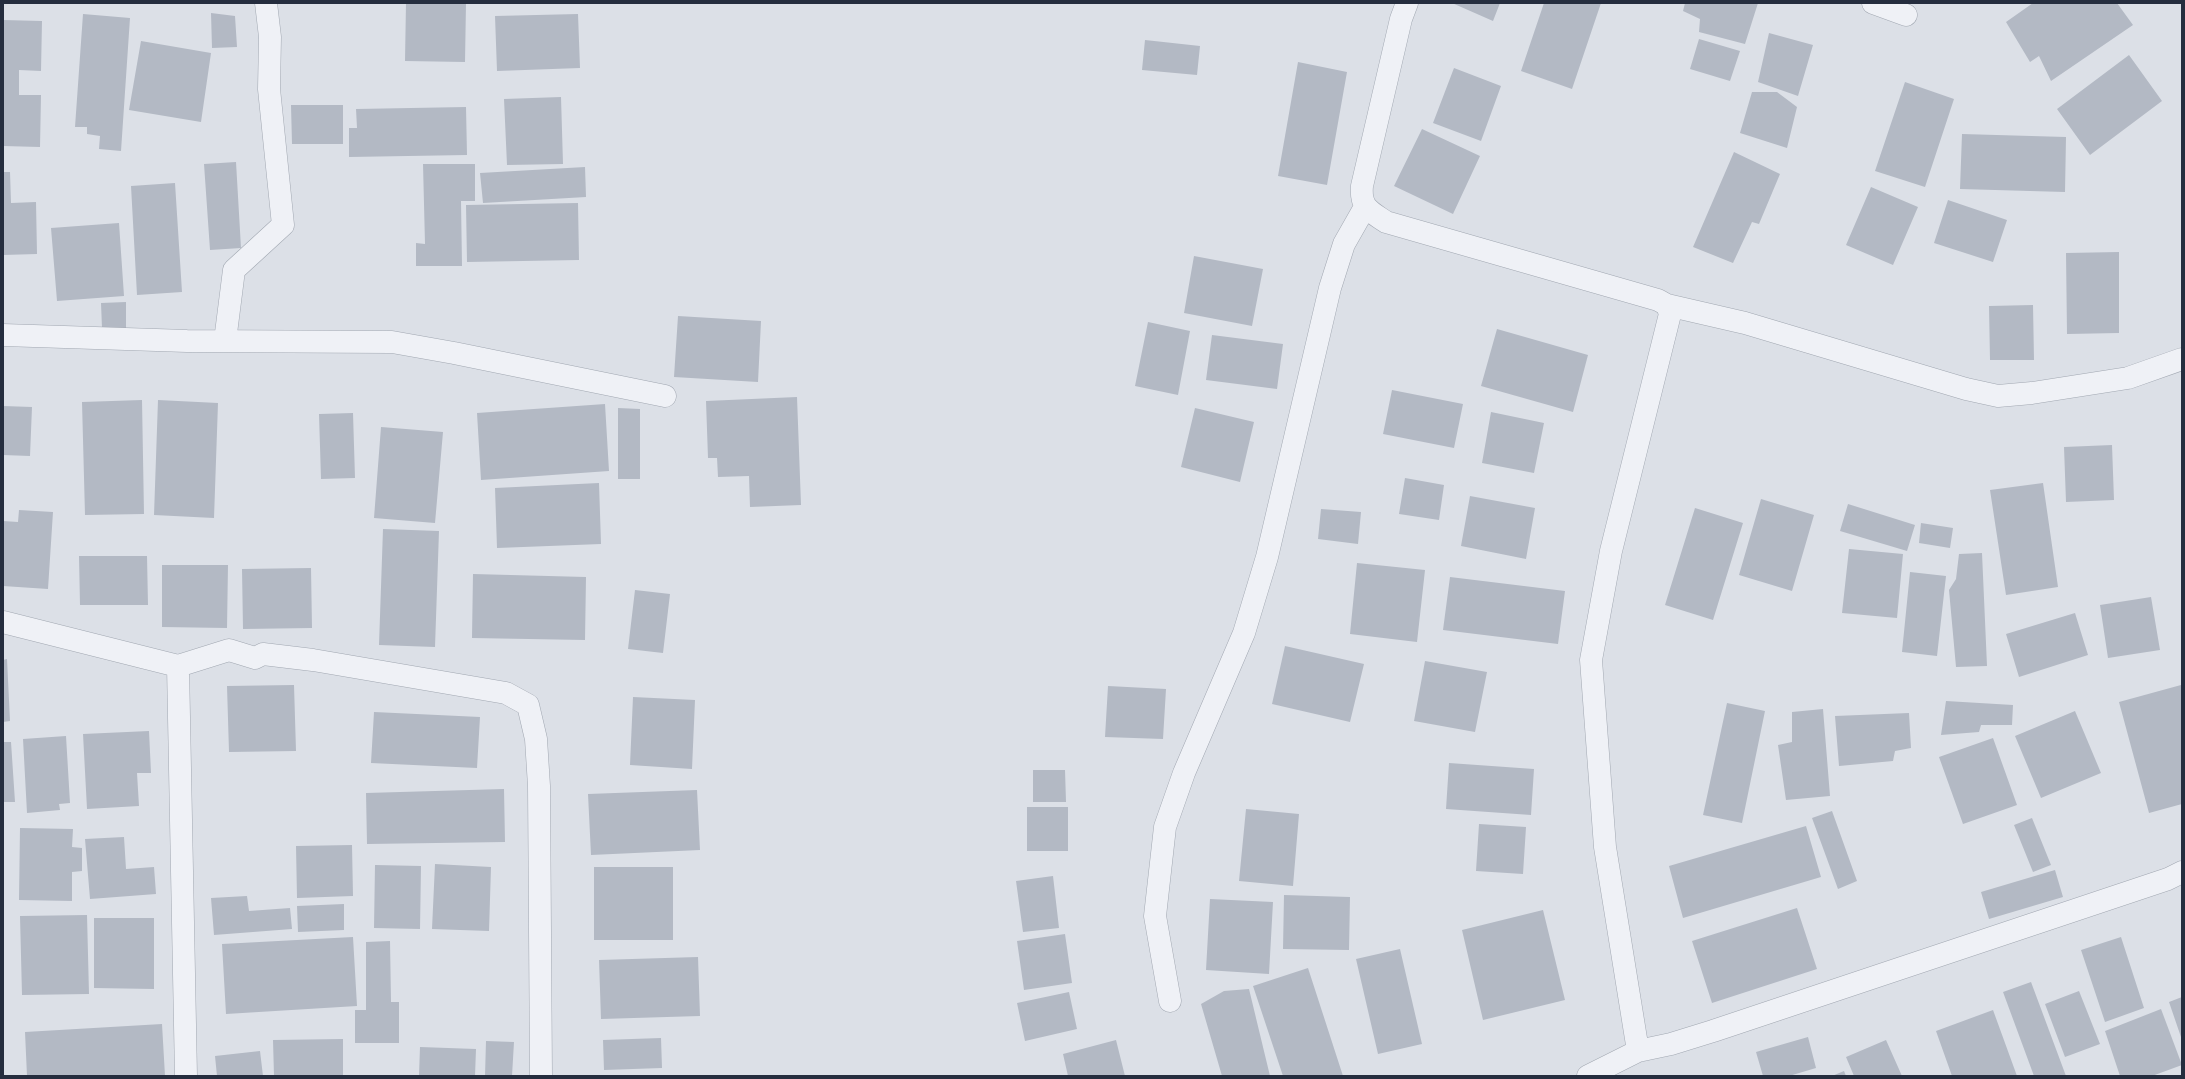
<!DOCTYPE html>
<html>
<head>
<meta charset="utf-8">
<style>
  body { margin:0 }
  #map { position:relative; width:2185px; height:1079px; overflow:hidden; background:#dce0e7; font-family:"IBM Plex Sans",sans-serif }
  canvas { display:block }
  .frame { position:absolute; inset:0; border:4px solid #252d3e; pointer-events:none }
</style>
</head>
<body>
<div id="map">
<canvas width="2185" height="1079"></canvas>
<div class="frame"></div>
</div>
<script>
const ctx = document.querySelector('canvas').getContext('2d');
ctx.lineJoin = 'round';
function paint(path, color) {
  ctx.fillStyle = color;
  ctx.fill(path, 'evenodd');
}
function trace(path, color, width, dash) {
  ctx.strokeStyle = color;
  ctx.lineWidth = width;
  ctx.lineCap = dash ? 'butt' : 'round';
  ctx.setLineDash(dash || []);
  ctx.stroke(path);
}
const building = new Path2D(`
  M 406,3 L 466,3 L 465,62 L 405,61 Z
  M 1452,3 L 1500,3 L 1493,21 Z
  M 1544,3 L 1601,3 L 1572,89 L 1521,71 Z
  M 1685,3 L 1758,3 L 1745,44 L 1699,32 L 1700,19 L 1683,11 Z
  M 2033,3 L 2117,3 L 2133,25 L 2051,81 L 2039,56 L 2030,62 L 2006,22 Z
  M 211,13 L 235,16 L 237,47 L 212,48 Z
  M 83,14 L 130,18 L 121,151 L 99,149 L 100,136 L 87,134 L 87,127 L 75,127 Z
  M 578,14 L 580,68 L 497,71 L 495,16 Z
  M 3,20 L 42,21 L 41,71 L 19,70 L 19,95 L 41,95 L 40,147 L 3,146 Z
  M 1769,33 L 1813,45 L 1798,96 L 1758,82 Z
  M 1699,39 L 1740,51 L 1730,81 L 1690,69 Z
  M 1145,40 L 1200,46 L 1197,75 L 1142,70 Z
  M 141,41 L 211,53 L 201,122 L 129,110 Z
  M 2129,55 L 2162,101 L 2090,155 L 2057,109 Z
  M 1298,62 L 1347,72 L 1327,185 L 1278,176 Z
  M 1454,68 L 1501,86 L 1481,141 L 1433,123 Z
  M 1905,82 L 1954,99 L 1925,187 L 1875,171 Z
  M 1752,92 L 1777,92 L 1797,107 L 1787,148 L 1740,133 Z
  M 561,97 L 563,164 L 507,165 L 504,99 Z
  M 291,105 L 343,105 L 343,144 L 292,144 Z
  M 466,107 L 467,155 L 349,157 L 349,128 L 357,128 L 356,109 Z
  M 1422,129 L 1480,156 L 1453,214 L 1394,186 Z
  M 1962,134 L 2066,137 L 2065,192 L 1960,189 Z
  M 1734,152 L 1780,174 L 1759,224 L 1752,222 L 1733,263 L 1693,247 Z
  M 236,162 L 241,248 L 210,250 L 204,164 Z
  M 423,164 L 475,164 L 475,201 L 461,201 L 462,266 L 416,266 L 416,243 L 425,244 Z
  M 585,167 L 586,197 L 483,203 L 480,173 Z
  M 3,172 L 10,172 L 11,203 L 36,202 L 37,254 L 3,255 Z
  M 175,183 L 182,292 L 137,295 L 131,186 Z
  M 1871,187 L 1918,207 L 1893,265 L 1846,245 Z
  M 1948,200 L 2007,220 L 1993,262 L 1934,243 Z
  M 578,203 L 579,260 L 467,262 L 466,205 Z
  M 119,223 L 124,296 L 57,301 L 51,228 Z
  M 2119,252 L 2119,333 L 2067,334 L 2066,253 Z
  M 1194,256 L 1263,269 L 1252,326 L 1184,313 Z
  M 126,302 L 126,328 L 102,328 L 101,303 Z
  M 2033,305 L 2034,360 L 1990,360 L 1989,306 Z
  M 678,316 L 761,321 L 758,382 L 674,377 Z
  M 1148,322 L 1190,331 L 1178,395 L 1135,386 Z
  M 1497,329 L 1588,355 L 1573,412 L 1481,386 Z
  M 1212,335 L 1283,344 L 1277,389 L 1206,380 Z
  M 1392,390 L 1463,404 L 1454,448 L 1383,434 Z
  M 797,397 L 801,505 L 750,507 L 749,476 L 718,477 L 717,458 L 708,458 L 706,401 Z
  M 142,400 L 144,514 L 85,515 L 82,402 Z
  M 158,400 L 218,403 L 214,518 L 154,515 Z
  M 605,404 L 609,471 L 481,480 L 477,413 Z
  M 3,406 L 32,407 L 30,456 L 3,455 Z
  M 618,408 L 640,409 L 640,479 L 618,479 Z
  M 1195,408 L 1254,422 L 1240,482 L 1181,467 Z
  M 1491,412 L 1544,423 L 1534,473 L 1482,463 Z
  M 353,413 L 355,478 L 321,479 L 319,414 Z
  M 381,427 L 443,432 L 435,523 L 374,518 Z
  M 2112,445 L 2114,500 L 2066,502 L 2064,447 Z
  M 1405,478 L 1444,485 L 1439,520 L 1399,514 Z
  M 599,483 L 601,544 L 497,548 L 495,488 Z
  M 2043,483 L 2058,587 L 2006,595 L 1990,490 Z
  M 1470,496 L 1535,508 L 1526,559 L 1461,546 Z
  M 1761,499 L 1814,515 L 1792,591 L 1739,575 Z
  M 1848,504 L 1915,525 L 1907,551 L 1840,531 Z
  M 1695,508 L 1743,523 L 1713,620 L 1665,605 Z
  M 1321,509 L 1361,512 L 1358,544 L 1318,539 Z
  M 19,510 L 53,512 L 48,589 L 3,586 L 3,521 L 18,522 Z
  M 1921,523 L 1953,528 L 1950,548 L 1919,543 Z
  M 383,529 L 439,531 L 435,647 L 379,645 Z
  M 1849,549 L 1903,554 L 1897,618 L 1842,613 Z
  M 1982,553 L 1987,666 L 1956,667 L 1949,590 L 1956,579 L 1959,554 Z
  M 79,556 L 147,556 L 148,605 L 80,605 Z
  M 1357,563 L 1425,570 L 1417,642 L 1350,634 Z
  M 162,565 L 228,565 L 227,628 L 162,627 Z
  M 311,568 L 312,628 L 243,629 L 242,569 Z
  M 1910,572 L 1946,576 L 1937,656 L 1902,652 Z
  M 473,574 L 586,577 L 585,640 L 472,638 Z
  M 1450,577 L 1565,591 L 1558,644 L 1443,630 Z
  M 635,590 L 670,594 L 663,653 L 628,649 Z
  M 2151,597 L 2160,650 L 2108,658 L 2100,605 Z
  M 2075,613 L 2088,655 L 2019,677 L 2006,634 Z
  M 1285,646 L 1364,664 L 1350,722 L 1272,704 Z
  M 7,659 L 10,721 L 3,722 L 3,660 Z
  M 1425,661 L 1487,672 L 1475,732 L 1414,721 Z
  M 294,685 L 296,751 L 229,752 L 227,686 Z
  M 2181,685 L 2182,804 L 2149,813 L 2119,702 Z
  M 1108,686 L 1166,689 L 1163,739 L 1105,737 Z
  M 633,697 L 695,700 L 692,769 L 630,765 Z
  M 1946,701 L 2013,705 L 2012,725 L 1981,725 L 1979,732 L 1941,735 Z
  M 1727,703 L 1765,711 L 1742,823 L 1703,815 Z
  M 1823,709 L 1830,796 L 1786,800 L 1778,745 L 1792,742 L 1792,712 Z
  M 2075,711 L 2101,773 L 2041,798 L 2015,736 Z
  M 374,712 L 480,717 L 477,768 L 371,763 Z
  M 1909,713 L 1911,748 L 1895,751 L 1893,761 L 1839,766 L 1835,716 Z
  M 149,731 L 151,773 L 137,773 L 139,806 L 87,809 L 83,734 Z
  M 66,736 L 70,803 L 59,804 L 60,810 L 27,813 L 23,739 Z
  M 1993,738 L 2017,805 L 1963,824 L 1939,757 Z
  M 3,742 L 11,742 L 15,802 L 3,802 Z
  M 1449,763 L 1534,769 L 1531,815 L 1446,809 Z
  M 1033,770 L 1065,770 L 1066,802 L 1033,802 Z
  M 504,789 L 505,842 L 367,844 L 366,793 Z
  M 697,790 L 700,850 L 591,855 L 588,794 Z
  M 1027,807 L 1068,807 L 1068,851 L 1027,851 Z
  M 1246,809 L 1299,814 L 1293,886 L 1239,881 Z
  M 1832,811 L 1857,881 L 1838,889 L 1812,818 Z
  M 2032,818 L 2051,865 L 2033,872 L 2014,825 Z
  M 1479,824 L 1526,827 L 1523,874 L 1476,871 Z
  M 1806,826 L 1821,877 L 1683,918 L 1669,866 Z
  M 20,828 L 73,829 L 72,847 L 82,848 L 82,871 L 72,872 L 72,901 L 19,900 Z
  M 124,837 L 126,869 L 154,867 L 156,894 L 90,899 L 85,839 Z
  M 352,845 L 353,896 L 297,898 L 296,846 Z
  M 435,864 L 491,867 L 489,931 L 432,929 Z
  M 375,865 L 421,866 L 420,929 L 374,928 Z
  M 594,867 L 673,867 L 673,940 L 594,940 Z
  M 2055,870 L 2063,897 L 1989,919 L 1981,892 Z
  M 1053,876 L 1059,928 L 1023,932 L 1016,881 Z
  M 1284,895 L 1350,897 L 1349,950 L 1283,949 Z
  M 247,896 L 249,911 L 290,908 L 292,929 L 214,935 L 211,898 Z
  M 1210,899 L 1273,902 L 1269,974 L 1206,970 Z
  M 344,904 L 344,930 L 298,932 L 297,906 Z
  M 1797,908 L 1817,969 L 1712,1003 L 1692,941 Z
  M 1543,910 L 1565,1000 L 1483,1020 L 1462,930 Z
  M 87,915 L 89,994 L 22,995 L 20,916 Z
  M 94,918 L 154,918 L 154,989 L 94,988 Z
  M 1065,934 L 1072,983 L 1024,990 L 1017,941 Z
  M 353,937 L 357,1006 L 226,1014 L 222,944 Z
  M 2121,937 L 2144,1008 L 2105,1022 L 2081,950 Z
  M 390,941 L 391,1002 L 399,1002 L 399,1043 L 355,1043 L 355,1010 L 366,1010 L 366,942 Z
  M 1400,949 L 1422,1044 L 1378,1054 L 1356,959 Z
  M 698,957 L 700,1016 L 601,1019 L 599,960 Z
  M 1308,968 L 1343,1076 L 1283,1076 L 1253,986 Z
  M 2031,982 L 2066,1076 L 2034,1076 L 2003,992 Z
  M 1249,989 L 1270,1076 L 1222,1076 L 1201,1004 L 1224,991 Z
  M 2079,991 L 2100,1044 L 2065,1057 L 2045,1004 Z
  M 1069,992 L 1077,1029 L 1025,1041 L 1017,1003 Z
  M 2182,997 L 2182,1040 L 2169,1002 Z
  M 2161,1009 L 2182,1065 L 2152,1076 L 2120,1076 L 2105,1031 Z
  M 1993,1010 L 2017,1076 L 1952,1076 L 1936,1031 Z
  M 162,1024 L 165,1076 L 27,1076 L 25,1032 Z
  M 1808,1037 L 1816,1068 L 1789,1076 L 1763,1076 L 1756,1052 Z
  M 661,1038 L 662,1068 L 604,1070 L 603,1040 Z
  M 343,1039 L 343,1076 L 274,1076 L 273,1040 Z
  M 1116,1040 L 1125,1076 L 1068,1076 L 1063,1054 Z
  M 1886,1040 L 1902,1076 L 1854,1076 L 1846,1057 Z
  M 486,1041 L 514,1042 L 512,1076 L 485,1076 Z
  M 420,1047 L 476,1049 L 475,1076 L 419,1076 Z
  M 260,1051 L 263,1076 L 217,1076 L 215,1056 Z
  M 1844,1071 L 1846,1076 L 1832,1076 Z`);
const minor = new Path2D(`
  M 1407,3 L 1401,19 L 1362,186 C 1360,208 1370,211 1386,222 L 1658,300 L 1667,305 L 1670,314 L 1611,551 L 1591,660 L 1605,847 L 1638,1051
  M 1873,3 L 1906,15
  M 1667,305 L 1745,323 L 1966,389 L 1998,396 L 2032,393 L 2128,378 L 2182,359
  M 3,335 L 187,341 L 392,342 L 454,353 L 665,396
  M 225,341 L 234,270 L 283,225 L 269,89 L 270,37 L 266,3
  M 3,622 L 178,666 L 229,650 L 255,658 L 263,654 L 313,660 L 506,693 L 528,705 L 536,739 L 539,786 L 541,1076
  M 178,666 L 186,1076
  M 1170,1001 L 1155,916 L 1165,827 L 1184,773 L 1244,633 L 1267,557 L 1330,288 L 1344,244 L 1365,207
  M 1588,1076 L 1638,1051 L 1671,1044 L 1713,1031 L 2168,879 L 2182,872`);
paint(building, '#b3b9c4');
trace(minor, '#a1a7b1', 23);
trace(minor, '#eff1f6', 22);
</script>
</body>
</html>
